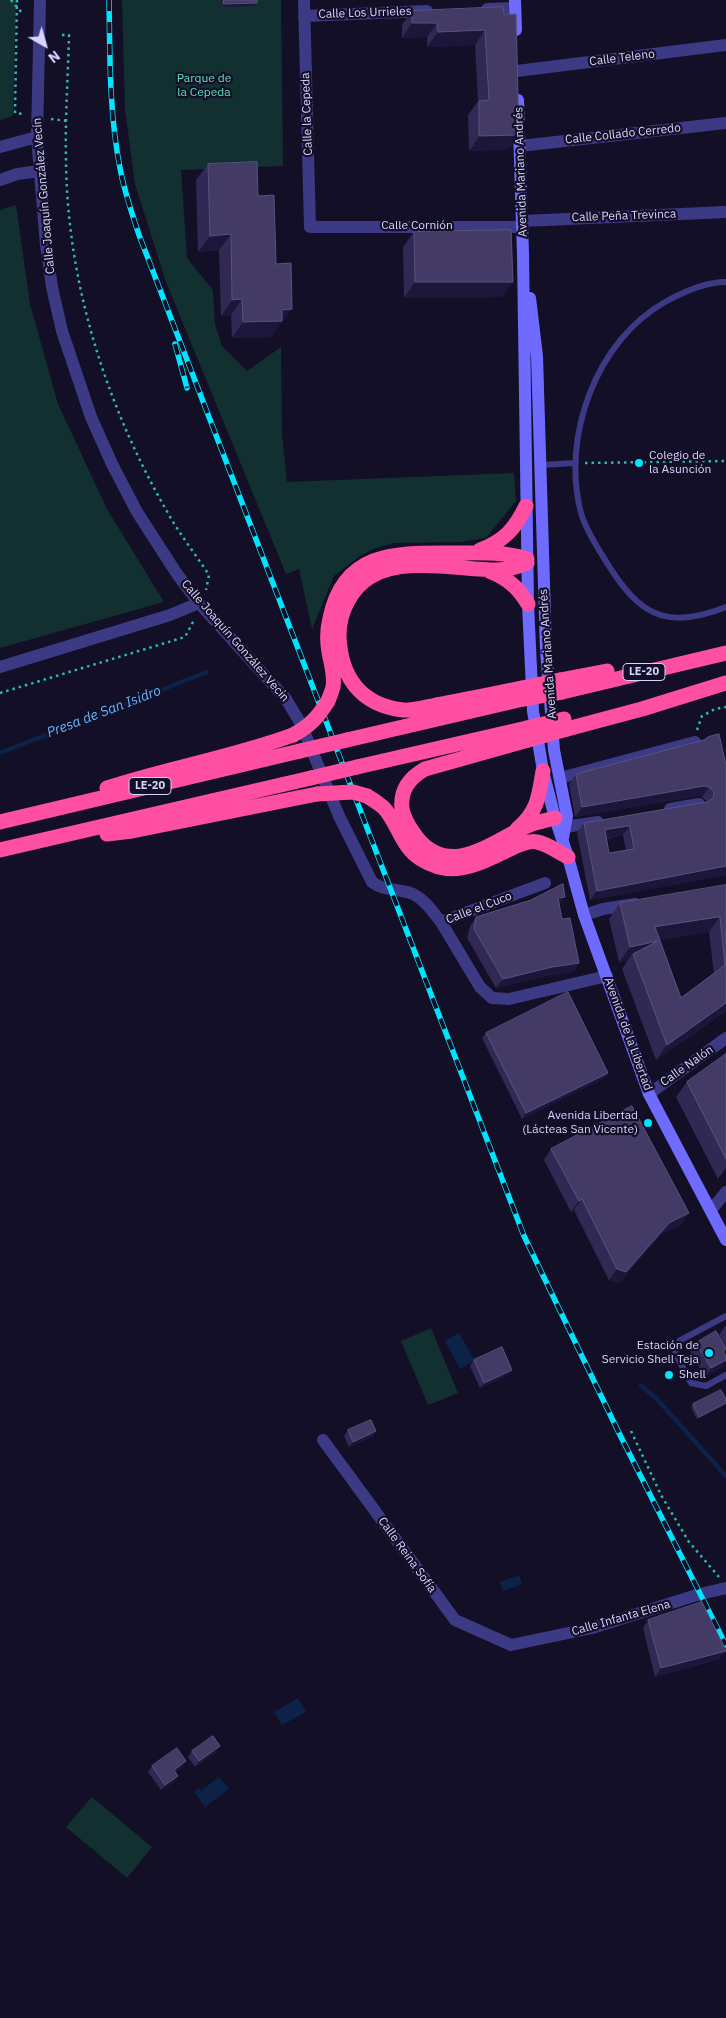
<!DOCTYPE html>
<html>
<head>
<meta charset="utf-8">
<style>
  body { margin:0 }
  #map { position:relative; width:726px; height:2018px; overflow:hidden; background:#130f26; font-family:"IBM Plex Sans",sans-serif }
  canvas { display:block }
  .north { position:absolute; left:20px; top:20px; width:50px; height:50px; -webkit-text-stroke:4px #130f26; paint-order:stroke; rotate:142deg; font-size:14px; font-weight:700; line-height:20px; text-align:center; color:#d9d4ff }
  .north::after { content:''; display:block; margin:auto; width:18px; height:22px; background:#d9d4ff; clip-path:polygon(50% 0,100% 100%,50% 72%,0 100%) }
</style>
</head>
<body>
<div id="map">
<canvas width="726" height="2018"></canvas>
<div class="north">N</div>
</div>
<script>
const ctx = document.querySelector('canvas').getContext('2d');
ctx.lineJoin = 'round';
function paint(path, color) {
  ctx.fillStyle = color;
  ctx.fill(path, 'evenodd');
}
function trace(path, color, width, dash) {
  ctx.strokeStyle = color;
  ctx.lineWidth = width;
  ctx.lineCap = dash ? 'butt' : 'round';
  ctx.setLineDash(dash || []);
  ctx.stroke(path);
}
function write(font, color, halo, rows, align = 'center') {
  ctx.font = font + ' "IBM Plex Sans",sans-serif';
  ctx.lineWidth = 4.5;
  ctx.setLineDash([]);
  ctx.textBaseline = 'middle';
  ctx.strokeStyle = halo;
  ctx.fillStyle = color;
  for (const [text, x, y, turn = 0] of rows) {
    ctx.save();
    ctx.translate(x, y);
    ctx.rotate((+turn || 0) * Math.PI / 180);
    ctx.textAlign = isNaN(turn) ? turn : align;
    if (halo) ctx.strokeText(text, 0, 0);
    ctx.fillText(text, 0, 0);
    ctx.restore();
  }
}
const green = new Path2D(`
  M 0,0 L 16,0 L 13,116 L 0,120 Z
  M 122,0 L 281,0 L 283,166 L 181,170 L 187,258 L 213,290 L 215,324 L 222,346 L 247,371 L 281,347 L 282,434 L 287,482 L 514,473 L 516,501 L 486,538 L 460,542 L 394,543 L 373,549 L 360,556 L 334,576 L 312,629 L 299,569 L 286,574 L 166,282 L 135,184 L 125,109 Z
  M 16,205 L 30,304 L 58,404 L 107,509 L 164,602 L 0,648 L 0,210 Z
  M 431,1328 L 458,1393 L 428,1405 L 401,1341 Z
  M 92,1797 L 152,1847 L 127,1878 L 66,1827 Z`);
const water = new Path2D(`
  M 459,1333 L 475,1361 L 460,1369 L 445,1341 Z
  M 519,1575 L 522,1584 L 503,1591 L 500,1582 Z
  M 298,1698 L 306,1712 L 282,1725 L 274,1712 Z
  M 219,1777 L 229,1789 L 205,1807 L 194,1792 L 199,1788 L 201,1791 Z`);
const stream = new Path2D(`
  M 0,753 L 207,672
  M 641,1386 L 655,1397 L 726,1476`);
const path = new Path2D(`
  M 11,0 L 22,13
  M 17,0 L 15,113 L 24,114
  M 62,35 L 69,35 C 68,76 65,118 66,160 C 67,284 107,408 169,515 C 181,536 196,555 209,575 L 206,590
  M 51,119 L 67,121
  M 585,463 L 726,461
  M 0,693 L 185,637 L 194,620
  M 697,730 L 702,716 L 715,709 L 726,707
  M 631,1431 L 661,1495 L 689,1542 L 719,1577`);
const lane = new Path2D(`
  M 726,282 C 705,282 683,292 665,302 C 596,341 561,437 581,513 C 586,531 598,548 607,563 C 640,616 666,630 726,607
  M 540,465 L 576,463
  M 726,1316 L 679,1341 L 675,1353 L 691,1383 L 706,1386 L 726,1375`);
const street = new Path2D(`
  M 40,0 L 37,137 L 46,245 L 52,287 L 62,331 L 91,417 L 112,464 L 137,512 L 177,574 L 199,603 L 286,699 L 301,724 L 339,816 L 372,882 C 385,892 399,888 413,894 C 425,900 433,912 441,922
  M 304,0 L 310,227 L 523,227
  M 487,9 L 515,8
  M 304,16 L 427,11
  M 517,71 L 726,45
  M 520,146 L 726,123
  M 0,147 L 37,137
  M 0,180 L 17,174 L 40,171
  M 522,221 L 726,212
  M 0,667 L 170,615 L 199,603
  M 560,778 L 695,742
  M 670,809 L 699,804
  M 565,827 L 598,822
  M 545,883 L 441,922 L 480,987 L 492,998 L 509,999 L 607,976
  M 584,915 L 603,909 L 635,904
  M 649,1094 L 726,1038
  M 711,1210 L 726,1192
  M 323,1440 L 455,1620 L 511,1645 L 592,1628 L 700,1594 L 726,1588`);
const secondary = new Path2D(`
  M 515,0 L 516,30
  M 518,100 L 523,254 L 528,604 L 533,711 L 543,771 L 555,818 L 568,857 L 584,915 L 649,1094 L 726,1240
  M 530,298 L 537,356 L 546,650 L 554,750 L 567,816 L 563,838`);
const highway = new Path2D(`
  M 480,550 C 504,541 515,529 526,506
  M 489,571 C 507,578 518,587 528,604
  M 560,680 L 607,671
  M 522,688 C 493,694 465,700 436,705 C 426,707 413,711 403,710 C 360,705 340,676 339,635 C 339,613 351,588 370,577 C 403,556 460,570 497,570 C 508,570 517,567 527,563
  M 562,692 L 726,653
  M 328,701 C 330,696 332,691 333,687 C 335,675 331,664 329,652 C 327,641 327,630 330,618 C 344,551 396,553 451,553 C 477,553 501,551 527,559
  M 567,729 L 642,709 L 726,683
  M 347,740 L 523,699
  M 528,740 L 425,769 C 409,778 400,790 402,809 C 404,820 411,830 418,839 C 453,880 496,838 532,824 C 539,822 547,820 555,818
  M 357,767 L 527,728
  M 107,788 C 168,768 233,757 293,735
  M 367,796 C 372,799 378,803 383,807 C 398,822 401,847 421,859 C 453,879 478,864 508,850 C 516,846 528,840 537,842 C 548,844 558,852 568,857
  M 0,822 L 300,751
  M 517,829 C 538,812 539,795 543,771
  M 107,834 L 132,831 L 317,794
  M 0,850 L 311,778`);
const rail = new Path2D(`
  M 109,0 C 110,56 109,113 120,168 C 124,191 132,213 139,235 L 524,1236 L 619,1433 L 726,1645
  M 175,344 L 187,388`);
const highwayBridge = new Path2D(`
  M 522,688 L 560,680
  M 523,699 L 562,692
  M 527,728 L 564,719
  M 293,735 C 310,726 318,717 328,701
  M 528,740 L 567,729
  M 300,751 L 347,740
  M 311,778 L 357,767
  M 317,794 L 353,792 L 367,796`);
const wall = new Path2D(`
  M 222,0 L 257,0 L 257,3 L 255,6 L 222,7 Z
  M 412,11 L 504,15 L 519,135 L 509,149 L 469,151 L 468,115 L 478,101 L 475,45 L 427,47 L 427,37 L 402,38 L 402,25 Z
  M 208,164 L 258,196 L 276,264 L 280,325 L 279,325 L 271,337 L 232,338 L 231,315 L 221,316 L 219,250 L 198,252 L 196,180 Z
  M 414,232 L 502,297 L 404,298 L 403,247 Z
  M 726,765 L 726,875 L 590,900 L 577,833 L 584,823 L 707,802 L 702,797 L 698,796 L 575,817 L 569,784 L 576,774 ZM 623,835 L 626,851 L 609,853 L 607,839 Z
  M 726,885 L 726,1011 L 656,1060 L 622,969 L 628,960 L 619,962 L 609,919 L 620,903 ZM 709,932 L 714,974 L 681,998 L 660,940 Z
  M 559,906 L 562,919 L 579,963 L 573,972 L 545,976 L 496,988 L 467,938 L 470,926 L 476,917 Z
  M 486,1033 L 608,1073 L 604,1078 L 522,1119 L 482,1038 Z
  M 726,1054 L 726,1168 L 718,1179 L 676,1097 L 687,1082 Z
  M 551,1149 L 682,1224 L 661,1234 L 619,1283 L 609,1280 L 574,1210 L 571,1212 L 544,1160 Z
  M 725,1326 L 726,1326 L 726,1348 L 719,1335 Z
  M 696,1343 L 726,1350 L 724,1353 L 726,1356 L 726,1361 L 722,1367 L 705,1377 L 690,1352 Z
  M 474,1360 L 512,1370 L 508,1375 L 480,1388 L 470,1366 Z
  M 693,1404 L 725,1405 L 697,1419 L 691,1407 Z
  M 348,1430 L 376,1431 L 372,1437 L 349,1447 L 344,1436 Z
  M 648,1620 L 720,1659 L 655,1677 L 643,1628 Z
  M 192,1751 L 216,1752 L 195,1767 L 188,1757 Z
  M 152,1766 L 182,1767 L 175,1772 L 174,1782 L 161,1790 L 148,1772 Z`);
const shadedWall = new Path2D(`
  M 257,3 L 255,6 L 222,7 L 224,4 Z
  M 412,23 L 437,23 L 427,37 L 402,38 Z
  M 485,30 L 475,45 L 427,47 L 438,32 Z
  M 519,135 L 509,149 L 469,151 L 479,136 Z
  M 231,234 L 219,250 L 198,252 L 210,236 Z
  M 415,282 L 513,282 L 502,297 L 404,298 Z
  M 242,299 L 231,315 L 221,316 L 232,300 Z
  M 292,309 L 280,325 L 279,325 L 271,337 L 232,338 L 243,322 L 282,310 Z
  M 704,786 L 709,787 L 702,797 L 698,796 L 575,817 L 582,807 Z
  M 630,826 L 623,835 L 598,840 L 605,830 Z
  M 726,866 L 726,875 L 590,900 L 597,891 Z
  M 565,897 L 559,906 L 558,898 Z
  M 720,917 L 709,932 L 644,943 L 655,927 Z
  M 658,941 L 633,954 L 628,960 L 619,962 L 630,947 Z
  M 579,963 L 573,972 L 545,976 L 496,988 L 503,979 L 552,967 Z
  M 726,1003 L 726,1011 L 656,1060 L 667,1045 Z
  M 608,1073 L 604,1078 L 522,1119 L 526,1113 Z
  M 582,1199 L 574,1210 L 571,1212 L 579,1201 Z
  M 689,1213 L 682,1224 L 661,1234 L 619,1283 L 609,1280 L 617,1269 L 669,1223 Z
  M 726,1360 L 726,1361 L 722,1367 L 705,1377 L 711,1368 Z
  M 512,1370 L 508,1375 L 480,1388 L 484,1383 Z
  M 726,1403 L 725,1405 L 697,1419 L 699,1417 Z
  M 376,1431 L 372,1437 L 349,1447 L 353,1442 Z
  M 726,1651 L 720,1659 L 655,1677 L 661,1668 Z
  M 220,1746 L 216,1752 L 195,1767 L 199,1761 Z
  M 186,1761 L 182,1767 L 170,1776 L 174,1770 Z
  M 178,1776 L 174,1782 L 161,1790 L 165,1785 Z`);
const building = new Path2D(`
  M 224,0 L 257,0 L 257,3 L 224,4 Z
  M 503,7 L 504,15 L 516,14 L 519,135 L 479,136 L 479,101 L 489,100 L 485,30 L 438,32 L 437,23 L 412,23 L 412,11 Z
  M 257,162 L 258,196 L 274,195 L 276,264 L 291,263 L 292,309 L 282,310 L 282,321 L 243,322 L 242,299 L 232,300 L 231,234 L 210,236 L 208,164 Z
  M 511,230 L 513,282 L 415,282 L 414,232 Z
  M 719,734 L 726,765 L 726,866 L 597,891 L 584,823 L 707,802 L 713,798 L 714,792 L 709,787 L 704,786 L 582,807 L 576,774 L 704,740 L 708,737 ZM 630,826 L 634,849 L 609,853 L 605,830 Z
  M 563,884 L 565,897 L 558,898 L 562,919 L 570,918 L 579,963 L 552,967 L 503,979 L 474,929 L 476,917 L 531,900 Z
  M 726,885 L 726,1003 L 667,1045 L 633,954 L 658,941 L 630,947 L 620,903 ZM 720,917 L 725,965 L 681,998 L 655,927 Z
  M 568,992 L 608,1073 L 526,1113 L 486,1033 Z
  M 726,1054 L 726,1159 L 687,1082 Z
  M 632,1106 L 689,1213 L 669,1223 L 626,1272 L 617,1269 L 582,1199 L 579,1201 L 551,1149 Z
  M 716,1331 L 726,1349 L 723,1351 L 726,1356 L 726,1360 L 711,1368 L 696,1343 Z
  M 502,1347 L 512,1370 L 484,1383 L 474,1360 Z
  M 721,1390 L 726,1399 L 726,1403 L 699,1417 L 693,1404 Z
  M 371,1420 L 376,1431 L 353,1442 L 348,1430 Z
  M 702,1602 L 726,1651 L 661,1668 L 648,1620 Z
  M 213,1736 L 220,1746 L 199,1761 L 192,1751 Z
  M 177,1748 L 186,1761 L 174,1770 L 178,1776 L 165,1785 L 152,1766 Z`);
const markers = [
  [639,463,5,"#00e5ff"],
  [648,1123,5,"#00e5ff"],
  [709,1353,5,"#00e5ff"],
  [669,1375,5,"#00e5ff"]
];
const shields = [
  [644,672,42],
  [150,786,42]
];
const shieldNames = [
  ["LE-20",644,672],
  ["LE-20",150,786]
];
const streetNames = [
  ["Calle Los Urrieles",365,13,-2],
  ["Calle Teleno",622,58,-7],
  ["Calle la Cepeda",307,114,-92],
  ["Calle Collado Cerredo",623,134,-6],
  ["Avenida Mariano Andrés",521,172,-92],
  ["Calle Joaquín González Vecín",44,196,-95],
  ["Calle Peña Trevinca",624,216,-2],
  ["Calle Cornión",417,226],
  ["Calle Joaquín González Vecín",235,641,49],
  ["Avenida Mariano Andrés",548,654,-94],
  ["Calle el Cuco",479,908,-21],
  ["Avenida de la Libertad",628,1034,70],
  ["Calle Nalón",687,1066,-35],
  ["Calle Reina Sofía",407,1555,54],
  ["Calle Infanta Elena",621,1618,-16]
];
const parkNames = [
  ["Parque de",204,79],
  ["la Cepeda",204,93]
];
const poiNames = [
  ["Colegio de",649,456],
  ["la Asunción",649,470],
  ["Avenida Libertad",638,1116,"right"],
  ["(Lácteas San Vicente)",638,1130,"right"],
  ["Estación de",699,1346,"right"],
  ["Servicio Shell Teja",699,1360,"right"],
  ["Shell",679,1375]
];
const waterNames = [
  ["Presa de San Isidro",104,712,-21]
];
paint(green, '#12302f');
paint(water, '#0c2248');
trace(stream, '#0c2248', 4.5);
trace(path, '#2fb8b0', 2.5, [2.5, 4]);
trace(lane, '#3d3a85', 6);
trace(street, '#3d3a85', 12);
trace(secondary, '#6f6bff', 12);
trace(highway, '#ff4fa3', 15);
trace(rail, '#00e5ff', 5.5);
trace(rail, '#130f26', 4, [11]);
trace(highwayBridge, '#ff4fa3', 15);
paint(wall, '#312854');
paint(shadedWall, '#1d163a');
paint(building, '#433a66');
trace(building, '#5a527e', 1);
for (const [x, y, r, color] of markers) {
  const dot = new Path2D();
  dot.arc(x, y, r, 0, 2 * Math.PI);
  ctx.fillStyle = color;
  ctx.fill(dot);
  trace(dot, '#130f26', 2);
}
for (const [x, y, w] of shields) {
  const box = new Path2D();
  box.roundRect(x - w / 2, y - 8.5, w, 17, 4);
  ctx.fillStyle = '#130f26';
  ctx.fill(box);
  trace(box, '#d9d4ff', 1);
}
write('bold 11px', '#d9d4ff', null, shieldNames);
write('12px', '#d9d4ff', '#130f26', streetNames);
write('12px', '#5fe0c0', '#130f26', parkNames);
write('12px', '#d9d4ff', '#130f26', poiNames, 'left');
write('italic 14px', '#62b6ff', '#130f26', waterNames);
</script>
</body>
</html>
